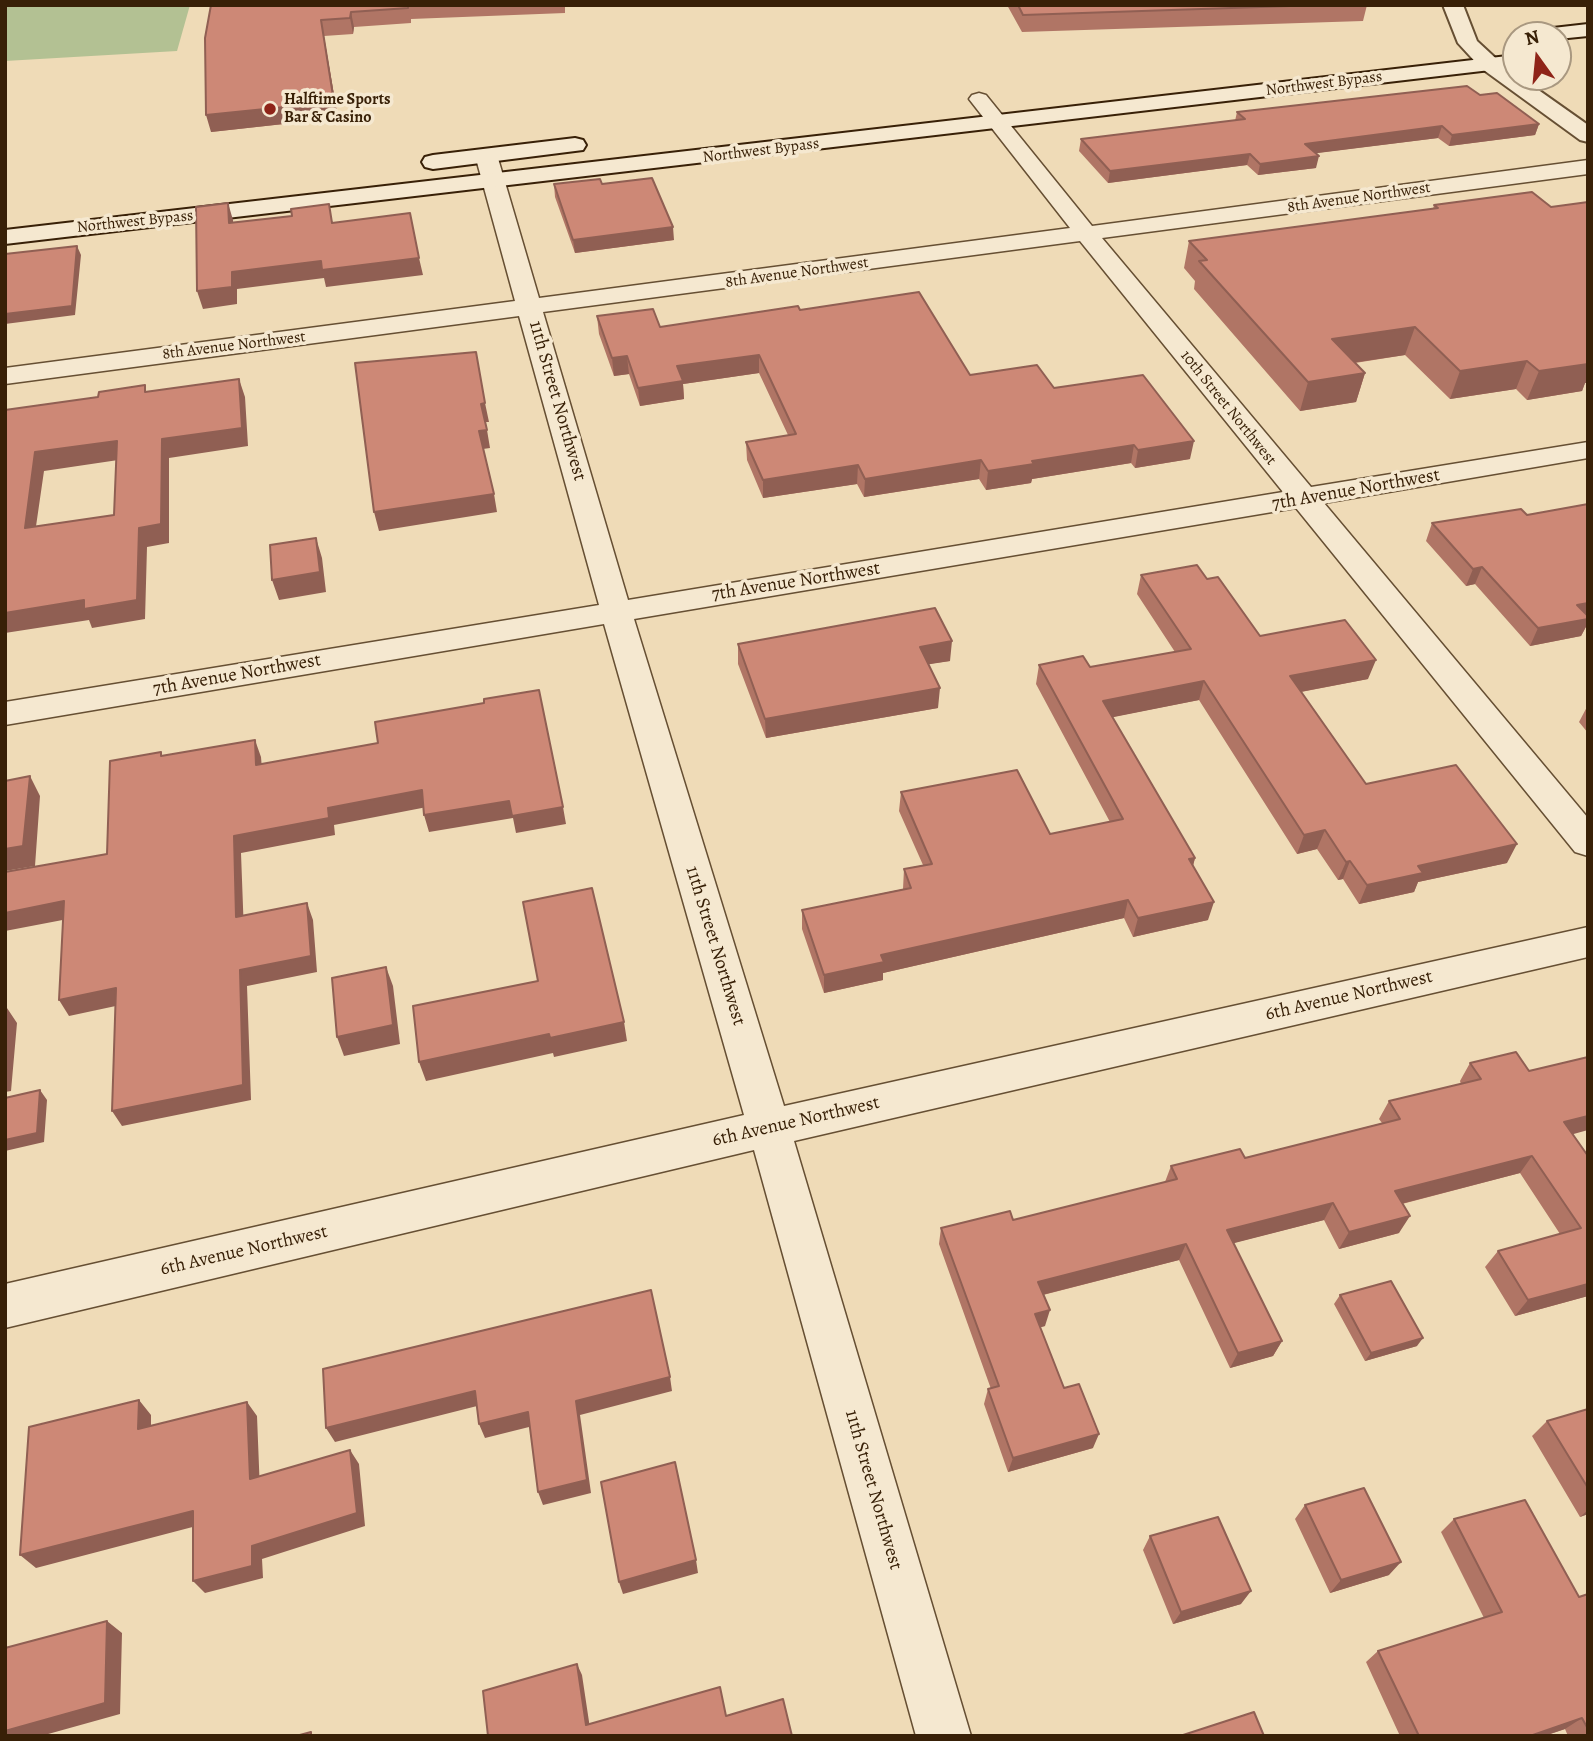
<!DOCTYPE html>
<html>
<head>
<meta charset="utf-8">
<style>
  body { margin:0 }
  #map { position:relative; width:1593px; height:1741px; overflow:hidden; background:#efdbb7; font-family:Alegreya,serif }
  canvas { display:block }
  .frame { position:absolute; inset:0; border:7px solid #382007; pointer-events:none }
  .north { position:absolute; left:1502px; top:21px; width:70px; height:70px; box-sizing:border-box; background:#f5e8d0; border:2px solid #a99880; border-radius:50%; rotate:345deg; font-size:19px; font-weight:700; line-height:28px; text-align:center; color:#382007 }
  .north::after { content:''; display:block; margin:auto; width:24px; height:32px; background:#8f2418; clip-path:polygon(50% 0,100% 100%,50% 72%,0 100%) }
</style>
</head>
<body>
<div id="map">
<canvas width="1593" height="1741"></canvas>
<div class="frame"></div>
<div class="north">N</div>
</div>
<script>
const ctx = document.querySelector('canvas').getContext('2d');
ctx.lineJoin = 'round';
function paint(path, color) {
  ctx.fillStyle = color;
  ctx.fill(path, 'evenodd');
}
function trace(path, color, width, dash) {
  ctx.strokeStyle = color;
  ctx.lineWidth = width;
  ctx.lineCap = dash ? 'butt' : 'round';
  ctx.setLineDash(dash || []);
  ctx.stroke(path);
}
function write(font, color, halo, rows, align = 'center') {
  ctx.font = font + ' Alegreya,serif';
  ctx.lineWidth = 7;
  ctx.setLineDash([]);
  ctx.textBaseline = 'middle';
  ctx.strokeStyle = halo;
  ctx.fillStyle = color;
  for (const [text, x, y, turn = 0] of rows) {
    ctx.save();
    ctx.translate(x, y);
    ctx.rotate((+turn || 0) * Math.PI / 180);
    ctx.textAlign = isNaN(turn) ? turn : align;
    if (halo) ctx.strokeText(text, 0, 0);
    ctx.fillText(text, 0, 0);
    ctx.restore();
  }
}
const green = new Path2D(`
  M 5,5 L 190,5 L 177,51 L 5,61 Z`);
const minor = new Path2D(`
  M 979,93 L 986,95 L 1092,226 L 1588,160 L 1588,174 L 1102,238 L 1311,487 L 1588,442 L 1588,458 L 1324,503 L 1588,818 L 1588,856 L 1575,852 L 1296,508 L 634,619 L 784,1106 L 1588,927 L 1588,957 L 794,1141 L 971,1736 L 916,1736 L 754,1150 L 5,1328 L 5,1284 L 744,1115 L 604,624 L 5,725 L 5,702 L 599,605 L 519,316 L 5,384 L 5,368 L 515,301 L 475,155 L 478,150 L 494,150 L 497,155 L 539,298 L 1070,228 L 969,99 L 972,95 ZM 1080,241 L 1283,492 L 628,600 L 543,312 Z`);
const tertiary = new Path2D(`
  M 1443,5 L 1463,5 L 1477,41 L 1516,77 L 1520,77 L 1588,125 L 1588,142 L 1580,140 L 1481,68 L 1458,43 Z`);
const secondary = new Path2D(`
  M 1588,24 L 1588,36 L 1558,39 L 1558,35 L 1534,35 L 1537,31 L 1544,29 Z
  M 1516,55 L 1516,67 L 5,244 L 5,230 Z
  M 575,138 L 583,140 L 586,145 L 583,150 L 433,169 L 425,167 L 422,162 L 425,157 L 433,155 Z`);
const wall = new Path2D(`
  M 211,5 L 565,5 L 565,13 L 411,19 L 411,23 L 354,27 L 353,34 L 324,36 L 338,118 L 211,132 Z
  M 1007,5 L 1367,5 L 1363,21 L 1022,32 Z
  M 1480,95 L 1539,124 L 1535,135 L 1449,146 L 1438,138 L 1316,153 L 1316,168 L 1258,175 L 1247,165 L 1108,183 L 1079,151 L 1081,139 L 1235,121 L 1237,112 Z
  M 554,184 L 602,184 L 674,240 L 575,253 L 555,197 Z
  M 1532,192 L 1585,383 L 1582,391 L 1527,400 L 1516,389 L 1450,399 L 1405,355 L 1355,363 L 1365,373 L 1356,402 L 1300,411 L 1194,289 L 1195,281 L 1184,268 L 1189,241 L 1433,209 L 1434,205 Z
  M 800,310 L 970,375 L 1054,388 L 1190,459 L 1135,468 L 1131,463 L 1032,479 L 1031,483 L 986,490 L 979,479 L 864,497 L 857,484 L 763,498 L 747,460 L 746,442 L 788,435 L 759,373 L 683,384 L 684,399 L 640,406 L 629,374 L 614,376 L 599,334 L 597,316 L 660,327 Z
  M 1588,504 L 1588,623 L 1581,636 L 1530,646 L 1475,584 L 1466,586 L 1426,541 L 1432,523 L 1527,515 Z
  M 1141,575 L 1207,579 L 1260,636 L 1368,679 L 1301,692 L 1366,784 L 1507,863 L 1418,882 L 1414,892 L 1359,904 L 1343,879 L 1338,880 L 1317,849 L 1297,854 L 1199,700 L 1112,717 L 1195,858 L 1193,866 L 1208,920 L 1133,937 L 1124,918 L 883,973 L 883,980 L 824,993 L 802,929 L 802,910 L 903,889 L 904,869 L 923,865 L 899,811 L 901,792 L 1050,834 L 1110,822 L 1036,684 L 1039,665 L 1090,667 L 1175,652 L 1137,594 Z
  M 738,644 L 950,661 L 928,664 L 938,708 L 766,738 L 738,664 Z
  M 1588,705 L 1588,733 L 1579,722 Z
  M 1470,1063 L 1573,1134 L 1588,1156 L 1588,1296 L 1515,1316 L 1485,1267 L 1498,1251 L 1560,1234 L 1520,1173 L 1402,1204 L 1399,1233 L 1339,1249 L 1324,1220 L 1233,1243 L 1282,1341 L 1273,1356 L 1230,1368 L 1179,1260 L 1043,1295 L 1045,1326 L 1040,1327 L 1064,1388 L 1093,1448 L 1008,1472 L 984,1404 L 988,1389 L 991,1389 L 939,1244 L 941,1228 L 1013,1220 L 1165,1182 L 1171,1166 L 1245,1158 L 1382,1123 L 1379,1119 L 1389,1101 L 1461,1084 L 1460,1081 Z
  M 1340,1295 L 1417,1346 L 1365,1361 L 1334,1304 Z
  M 1588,1409 L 1588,1514 L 1580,1517 L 1532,1436 L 1547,1421 Z
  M 1305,1505 L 1389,1575 L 1330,1593 L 1295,1519 Z
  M 1454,1519 L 1579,1597 L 1588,1594 L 1588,1736 L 1568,1736 L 1565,1729 L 1544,1736 L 1400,1736 L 1366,1662 L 1378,1651 L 1484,1618 L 1441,1532 Z
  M 1150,1536 L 1241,1604 L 1173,1624 L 1143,1550 Z`);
const shadedWall = new Path2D(`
  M 351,12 L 354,27 L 353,34 L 350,18 Z
  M 321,20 L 338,118 L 211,132 L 206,115 Z
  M 1539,124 L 1535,135 L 1449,146 L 1452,135 Z
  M 1442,126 L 1438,138 L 1302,155 L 1305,144 Z
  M 1250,154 L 1247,165 L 1108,183 L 1110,171 Z
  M 1319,156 L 1316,168 L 1258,175 L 1260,164 Z
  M 228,203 L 233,220 L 234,240 L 229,223 Z
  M 673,227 L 674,240 L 575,253 L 573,240 Z
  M 77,246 L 81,255 L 75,315 L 5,324 L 5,314 Z
  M 419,258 L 423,275 L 326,287 L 324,278 L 237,289 L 237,304 L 203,309 L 197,291 L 232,272 L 321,261 Z
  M 1415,327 L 1405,355 L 1324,367 L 1332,339 Z
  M 759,355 L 759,373 L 683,384 L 684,399 L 640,406 L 638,388 L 677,366 Z
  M 627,356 L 629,374 L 614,376 L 612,358 Z
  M 1588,356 L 1588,383 L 1585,383 L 1582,391 L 1527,400 L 1539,371 Z
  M 1527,361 L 1516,389 L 1450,399 L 1460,371 Z
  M 1365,373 L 1356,402 L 1300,411 L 1308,382 Z
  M 239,379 L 245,397 L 248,446 L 169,458 L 169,543 L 147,547 L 145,619 L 92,628 L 89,620 L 5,633 L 5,613 L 84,600 L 139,528 L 162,439 Z
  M 485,403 L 489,422 L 484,422 L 481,404 Z
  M 487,430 L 490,448 L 483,449 L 479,431 Z
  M 117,441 L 125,459 L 44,471 L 33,547 L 25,528 L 35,452 Z
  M 1194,441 L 1190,459 L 1135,468 L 1138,450 Z
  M 1134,445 L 1131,463 L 1032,479 L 1031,483 L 986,490 L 988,471 L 1032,461 Z
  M 981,460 L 979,479 L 864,497 L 865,479 Z
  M 858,465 L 857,484 L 763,498 L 763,480 Z
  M 494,494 L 497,512 L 379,531 L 374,512 Z
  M 316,538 L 322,558 L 326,592 L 279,600 L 272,580 Z
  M 1482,567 L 1475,584 L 1466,586 L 1473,569 Z
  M 1588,603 L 1588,618 L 1577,605 Z
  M 1588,619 L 1588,623 L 1581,636 L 1530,646 L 1538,628 Z
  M 952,641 L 950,661 L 918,666 L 920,647 Z
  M 1376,660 L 1368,679 L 1284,695 L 1290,676 Z
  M 1204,681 L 1199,700 L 1099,720 L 1103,701 Z
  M 940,688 L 938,708 L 766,738 L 765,719 Z
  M 255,740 L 261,757 L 263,781 L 256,765 Z
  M 30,776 L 40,796 L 35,866 L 5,871 L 5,849 Z
  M 422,790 L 427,807 L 334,825 L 335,835 L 241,853 L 244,934 L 236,917 L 234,836 L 328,808 Z
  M 509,801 L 563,807 L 566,824 L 516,833 L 513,818 L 429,832 L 424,815 Z
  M 1325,830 L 1317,849 L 1297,854 L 1304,835 Z
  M 1517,844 L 1507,863 L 1418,882 L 1414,892 L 1359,904 L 1367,885 L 1418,866 Z
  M 1195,858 L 1190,876 L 1189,859 Z
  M 1350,861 L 1343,879 L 1338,880 L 1346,862 Z
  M 1128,900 L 1124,918 L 883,973 L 883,980 L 824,993 L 824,975 L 881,955 Z
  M 64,901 L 73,918 L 5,931 L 5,913 Z
  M 1214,902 L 1208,920 L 1133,937 L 1138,918 Z
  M 307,903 L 313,920 L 317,972 L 247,986 L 251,1100 L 122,1126 L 112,1111 L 240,970 Z
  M 386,967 L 393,986 L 400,1044 L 344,1056 L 337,1037 Z
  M 116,988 L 125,1004 L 69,1016 L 59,1000 Z
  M 5,1005 L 17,1023 L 11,1091 L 5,1092 Z
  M 624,1022 L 627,1041 L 554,1057 L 553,1053 L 426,1081 L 419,1062 L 549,1034 Z
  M 40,1090 L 47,1100 L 44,1142 L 5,1151 L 5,1140 Z
  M 1588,1116 L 1588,1130 L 1552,1140 L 1564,1122 Z
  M 1532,1156 L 1520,1173 L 1385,1208 L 1395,1191 Z
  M 1333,1203 L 1324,1220 L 1219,1247 L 1227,1230 Z
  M 1410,1216 L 1399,1233 L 1339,1249 L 1349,1232 Z
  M 1186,1244 L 1179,1260 L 1034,1297 L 1038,1282 Z
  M 1588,1284 L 1588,1296 L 1515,1316 L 1528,1300 Z
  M 1050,1310 L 1045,1326 L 1031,1330 L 1035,1314 Z
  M 1423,1338 L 1417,1346 L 1365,1361 L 1371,1353 Z
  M 1282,1341 L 1273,1356 L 1230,1368 L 1238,1353 Z
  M 670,1377 L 672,1391 L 580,1415 L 591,1493 L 543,1505 L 538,1492 L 576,1401 Z
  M 475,1391 L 481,1405 L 335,1442 L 326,1428 Z
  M 139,1400 L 151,1415 L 151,1443 L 138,1429 Z
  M 247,1402 L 257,1416 L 260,1492 L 250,1479 Z
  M 528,1412 L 533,1426 L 485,1438 L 479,1424 Z
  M 1099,1434 L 1093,1448 L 1008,1472 L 1013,1458 Z
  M 350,1450 L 359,1464 L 365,1526 L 262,1559 L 263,1578 L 205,1593 L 193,1581 L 252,1546 Z
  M 1588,1510 L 1588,1514 L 1580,1517 Z
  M 193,1511 L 204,1524 L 36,1568 L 20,1555 Z
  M 696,1560 L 698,1573 L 623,1594 L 619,1582 Z
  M 1401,1562 L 1389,1575 L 1330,1593 L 1341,1580 Z
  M 1251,1591 L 1241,1604 L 1173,1624 L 1181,1612 Z
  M 107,1621 L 122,1633 L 120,1714 L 41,1736 L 5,1736 L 5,1731 Z
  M 577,1664 L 582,1675 L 591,1735 L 586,1725 Z
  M 1582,1718 L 1565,1729 L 1544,1736 L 1530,1736 Z`);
const building = new Path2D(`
  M 211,5 L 408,5 L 408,8 L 351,12 L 350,18 L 321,20 L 334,102 L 206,115 L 205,38 Z
  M 1018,5 L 1320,5 L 1023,15 Z
  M 1467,86 L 1480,95 L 1497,93 L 1539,124 L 1452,135 L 1442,126 L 1305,144 L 1319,156 L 1260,164 L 1250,154 L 1110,171 L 1081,139 L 1245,119 L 1237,112 Z
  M 652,178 L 673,227 L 573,240 L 554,184 L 600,179 L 602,184 Z
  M 1532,192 L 1551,207 L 1588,202 L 1588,364 L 1539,371 L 1527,361 L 1460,371 L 1415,327 L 1332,339 L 1365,373 L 1308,382 L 1199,261 L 1207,260 L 1189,241 L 1438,208 L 1434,205 Z
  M 228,203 L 229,223 L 292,216 L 291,209 L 329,204 L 332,223 L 410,213 L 419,258 L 322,270 L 321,261 L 232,272 L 232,287 L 197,291 L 196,207 Z
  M 77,246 L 72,306 L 5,314 L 5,254 Z
  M 919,292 L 970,375 L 1037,365 L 1054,388 L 1143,375 L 1194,441 L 1138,450 L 1134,445 L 1032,461 L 1034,464 L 988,471 L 981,460 L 865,479 L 858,465 L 763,480 L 746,442 L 796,434 L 759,355 L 677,366 L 683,381 L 638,388 L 627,356 L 612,358 L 597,316 L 653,309 L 660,327 L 798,306 L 800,310 Z
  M 476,352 L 485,403 L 481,404 L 487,430 L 479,431 L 494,494 L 374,512 L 355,363 Z
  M 239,379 L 242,428 L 162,439 L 161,524 L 139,528 L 137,600 L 84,609 L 84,600 L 5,613 L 5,410 L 98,397 L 99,392 L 145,385 L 145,392 ZM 117,441 L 114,515 L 25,528 L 35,452 Z
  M 1588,504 L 1588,603 L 1577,605 L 1588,616 L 1588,619 L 1538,628 L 1482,567 L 1473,569 L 1432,523 L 1521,509 L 1527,515 Z
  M 316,538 L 320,572 L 272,580 L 270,545 Z
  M 1197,565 L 1207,579 L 1218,577 L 1260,636 L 1345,620 L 1376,660 L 1290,676 L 1366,784 L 1456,765 L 1517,844 L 1418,866 L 1423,873 L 1367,885 L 1350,861 L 1346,862 L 1325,830 L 1304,835 L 1204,681 L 1103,701 L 1195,858 L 1189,859 L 1214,902 L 1138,918 L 1128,900 L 881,955 L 884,962 L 824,975 L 802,910 L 911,888 L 904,869 L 932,864 L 901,792 L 1017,770 L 1050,834 L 1123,819 L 1039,665 L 1083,656 L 1090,667 L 1191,649 L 1141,575 Z
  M 935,608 L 952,641 L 920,647 L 940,688 L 765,719 L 738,644 Z
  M 539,690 L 563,807 L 512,816 L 509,801 L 424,815 L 422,790 L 328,808 L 329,818 L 234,836 L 236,917 L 307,903 L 311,956 L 240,970 L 243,1085 L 112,1111 L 116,988 L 59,1000 L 64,901 L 5,913 L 5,872 L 107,854 L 110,761 L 161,752 L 161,756 L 255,740 L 256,765 L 378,743 L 375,722 L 484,703 L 484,699 Z
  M 30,776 L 23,846 L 5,849 L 5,781 Z
  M 592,888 L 624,1022 L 550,1038 L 549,1034 L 419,1062 L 413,1006 L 538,981 L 523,902 Z
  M 386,967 L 393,1025 L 337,1037 L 332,978 Z
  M 1516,1052 L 1529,1071 L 1588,1057 L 1588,1116 L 1564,1122 L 1588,1156 L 1588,1284 L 1528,1300 L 1498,1251 L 1581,1228 L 1532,1156 L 1395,1191 L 1410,1216 L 1349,1232 L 1333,1203 L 1227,1230 L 1282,1341 L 1238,1353 L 1186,1244 L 1038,1282 L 1050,1310 L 1035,1314 L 1064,1388 L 1079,1384 L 1099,1434 L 1013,1458 L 988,1389 L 999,1386 L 941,1228 L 1010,1211 L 1013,1220 L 1177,1179 L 1171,1166 L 1240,1149 L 1245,1158 L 1400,1119 L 1389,1101 L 1481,1079 L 1470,1063 Z
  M 40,1090 L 37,1133 L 5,1140 L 5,1098 Z
  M 1391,1281 L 1423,1338 L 1371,1353 L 1340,1295 Z
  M 651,1290 L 670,1377 L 576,1401 L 587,1480 L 538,1492 L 528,1412 L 479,1424 L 475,1391 L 326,1428 L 323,1369 Z
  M 139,1400 L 138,1429 L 247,1402 L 250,1479 L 350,1450 L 357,1513 L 252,1546 L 252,1566 L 193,1581 L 193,1511 L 20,1555 L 29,1427 Z
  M 1588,1409 L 1588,1488 L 1547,1421 Z
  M 675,1462 L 696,1560 L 619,1582 L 601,1482 Z
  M 1364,1488 L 1401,1562 L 1341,1580 L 1305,1505 Z
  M 1525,1500 L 1579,1597 L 1588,1594 L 1588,1729 L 1582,1718 L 1530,1736 L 1419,1736 L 1378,1651 L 1502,1612 L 1454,1519 Z
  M 1218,1517 L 1251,1591 L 1181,1612 L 1150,1536 Z
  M 107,1621 L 105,1703 L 5,1731 L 5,1648 Z
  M 577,1664 L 586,1725 L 720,1687 L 726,1716 L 783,1699 L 792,1736 L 488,1736 L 483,1691 Z
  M 1254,1712 L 1264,1736 L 1180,1736 Z
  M 311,1732 L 311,1736 L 296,1736 Z`);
const markers = [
  [270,109,7,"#8f2418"]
];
const farStreetnames = [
  ["Northwest Bypass",1324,84,-7],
  ["Northwest Bypass",761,151,-7],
  ["8th Avenue Northwest",1359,198,-8],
  ["Northwest Bypass",135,222,-6],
  ["8th Avenue Northwest",797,273,-8],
  ["8th Avenue Northwest",234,346,-7],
  ["10th Street Northwest",1228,408,51]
];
const farPoinames = [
  ["Halftime Sports",284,100],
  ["Bar & Casino",284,118]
];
const streetNames = [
  ["11th Street Northwest",557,401,74],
  ["7th Avenue Northwest",1356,490,-10],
  ["7th Avenue Northwest",796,582,-9],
  ["7th Avenue Northwest",237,675,-10],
  ["11th Street Northwest",715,946,73],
  ["6th Avenue Northwest",1349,996,-13],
  ["6th Avenue Northwest",796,1122,-13],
  ["6th Avenue Northwest",244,1251,-13],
  ["11th Street Northwest",873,1490,74]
];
paint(green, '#b3c193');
trace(minor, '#664f33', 3);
trace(tertiary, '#664f33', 4);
trace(secondary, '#382007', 4);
paint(minor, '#f5e8d0');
paint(tertiary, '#f5e8d0');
paint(secondary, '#f5e8d0');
paint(wall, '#b07565');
paint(shadedWall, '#905f53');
paint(building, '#cd8876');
trace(building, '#905f53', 2);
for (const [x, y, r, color] of markers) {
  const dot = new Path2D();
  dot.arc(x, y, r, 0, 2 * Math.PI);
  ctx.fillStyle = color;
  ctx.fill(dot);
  trace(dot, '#f5e8d0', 2.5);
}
write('16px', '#382007', '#f5e8d0', farStreetnames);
write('bold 16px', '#382007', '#f5e8d0', farPoinames, 'left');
write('19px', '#382007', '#f5e8d0', streetNames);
</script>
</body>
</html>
